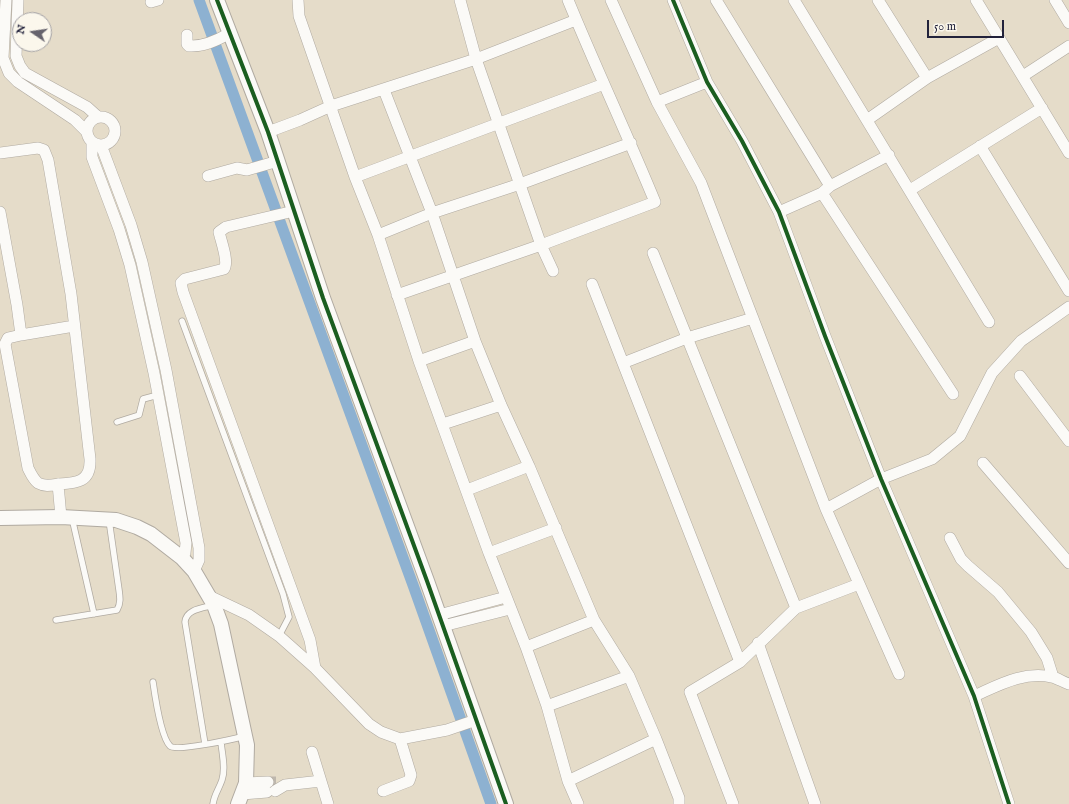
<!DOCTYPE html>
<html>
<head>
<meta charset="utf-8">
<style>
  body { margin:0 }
  #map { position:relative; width:1069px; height:804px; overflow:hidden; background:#e5dcc9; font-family:"IM FELL English",serif }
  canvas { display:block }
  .north { position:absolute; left:12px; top:12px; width:40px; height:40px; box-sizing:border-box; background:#fbf7ec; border:1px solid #a4a2a5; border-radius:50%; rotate:283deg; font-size:11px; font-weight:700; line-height:16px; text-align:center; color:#22223b }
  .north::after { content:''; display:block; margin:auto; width:14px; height:18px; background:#66636d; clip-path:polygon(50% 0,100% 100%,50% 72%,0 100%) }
  .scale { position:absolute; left:927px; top:20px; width:77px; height:18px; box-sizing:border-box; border:2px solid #22223b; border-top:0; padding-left:5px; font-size:12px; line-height:14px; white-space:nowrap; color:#22223b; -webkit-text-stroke:3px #fbf7ec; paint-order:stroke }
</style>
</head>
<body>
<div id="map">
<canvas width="1069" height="804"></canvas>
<div class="north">N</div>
<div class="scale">50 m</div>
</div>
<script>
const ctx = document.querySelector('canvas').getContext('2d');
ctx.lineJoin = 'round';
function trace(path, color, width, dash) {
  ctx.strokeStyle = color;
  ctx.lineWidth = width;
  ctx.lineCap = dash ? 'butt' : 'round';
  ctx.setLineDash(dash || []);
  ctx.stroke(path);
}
const canal = new Path2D(`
  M 199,0 L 413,585 L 491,804`);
const minorTunnel = new Path2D(`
  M 268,782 L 276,782`);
const service = new Path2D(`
  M 182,321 L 283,594 L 289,617 L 279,636
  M 117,422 L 139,415 L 143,399 L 158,395
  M 72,518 L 94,614
  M 56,620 L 117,610 C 121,603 120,597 119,590 L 109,520
  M 153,682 C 155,696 161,737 170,746 C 176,752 234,739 245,736
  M 205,744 L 185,622 C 186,609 203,608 214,605
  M 213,804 C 214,795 219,789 222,780 C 226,768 222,754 221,742`);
const minor = new Path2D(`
  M 6,0 L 3,58 L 9,73 L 18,82 L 75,120 L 86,131
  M 18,0 L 16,56 L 20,66 L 25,73 L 87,107 L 97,116
  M 298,0 L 299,16 L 355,177 L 378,235 L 419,361 L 489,553 L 526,647 L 547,706 L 568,781 L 578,804
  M 460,0 L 476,59 L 541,245 L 553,271
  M 611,0 L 657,102 L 701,183 L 826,509 L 899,674
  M 673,0 L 707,82 L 742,141 L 779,212 L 825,336 L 881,479 L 974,696 L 1009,804
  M 716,0 L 830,186
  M 794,0 L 989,322
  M 878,0 L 927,78
  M 976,0 L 1069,153
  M 1055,0 L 1069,23
  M 151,2 L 158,0
  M 187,35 L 187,44 L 189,46 C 203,47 218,40 230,33
  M 1023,76 L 1069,46
  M 384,90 L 432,213 L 475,341 L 501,405 L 529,466 L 594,620 L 629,676 L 656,739 L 679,798 L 679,804
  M 657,102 L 707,82
  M87 131a14 14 0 1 1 28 0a14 14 0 1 1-28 0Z
  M 867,120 L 927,78 L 999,38
  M 268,132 L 300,120 L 331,106 L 476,59 L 576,20
  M 92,142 L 92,157 L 119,229 L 130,265 L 154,373 L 186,543 L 185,553 L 182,558
  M 101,145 L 131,225 L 142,262 L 166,370 L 199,548 L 199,560 L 194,571
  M 980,146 L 1069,291
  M 0,153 L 38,148 L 44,150 L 48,160 L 71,294 L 90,459 C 91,482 77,483 59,484 C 52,485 45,487 38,483 C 33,479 31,474 28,468 L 5,344 L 8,338 L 21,335 L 17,305 L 0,212
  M 208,176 L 237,168 L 247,170 L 278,161
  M 355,177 L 604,84
  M 910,190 L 1042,108
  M 822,193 L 953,394
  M 294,211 L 226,227 L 219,232 C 221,241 229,262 224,269 L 185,279 L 181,283 L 183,292 L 310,640 L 315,668
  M 779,212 L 822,193 L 830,186 L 889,155
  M 378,235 L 432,213 L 520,184 L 631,143
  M 653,253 L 796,608
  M 592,284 L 740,662
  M 397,295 L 541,245 L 655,202 C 627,134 596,68 568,0
  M 21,335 L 74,326
  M 419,361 L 475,341
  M 623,363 L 687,338 L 753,318
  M 1020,376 L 1069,441
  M 443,424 L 501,405
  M 983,463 L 1069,563
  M 58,484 L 61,517
  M 467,490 L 529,466
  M 826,509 L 881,479 L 932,459 L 960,436 L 992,373 L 1021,341 L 1069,307
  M 950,538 L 961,559 L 968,566 L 998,592 L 1031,632 L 1047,658 L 1053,677
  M 489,553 L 556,528
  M 209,596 L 249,615 L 279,636 L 315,668 L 369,724 L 381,732 L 400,739 L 447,730 L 476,720
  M 439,615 L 506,597
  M 443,626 L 510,609
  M 758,643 L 815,804
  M 526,647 L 594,620
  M 974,696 C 999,685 1023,671 1052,677 C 1057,678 1063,682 1069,684
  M 547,706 L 629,676
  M 312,752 L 328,804
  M 568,781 L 656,739
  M 246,783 L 268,782
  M 275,791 L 285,785 L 321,781
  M 383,791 L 409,781 L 411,775 L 400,739
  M 242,794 L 267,792
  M 733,804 L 690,692 L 740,662 L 796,608 L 859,584`);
const tertiary = new Path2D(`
  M 217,0 L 268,132 L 323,298 L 427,581 L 506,804
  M 0,518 L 61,517 L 116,520 L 137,527 L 151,534 L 182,558 L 194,571 L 214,605 L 221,624 L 245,736 L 247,745 L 246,783 L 238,804`);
const cycleway = new Path2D(`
  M 217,0 L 268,132 L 323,298 L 427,581 L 506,804
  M 673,0 L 707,82 L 742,141 L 779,212 L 825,336 L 881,479 L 974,696 L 1009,804`);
trace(canal, '#8db1d1', 11);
trace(minorTunnel, '#beb7ad', 11, [11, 5.5]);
trace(service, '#b0aaa1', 7);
trace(minor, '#b0aaa1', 12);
trace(tertiary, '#b0aaa1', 16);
trace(service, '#fbfaf7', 5.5);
trace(minor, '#fbfaf7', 11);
trace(tertiary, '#fbfaf7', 14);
trace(cycleway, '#1b5e20', 4);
</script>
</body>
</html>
